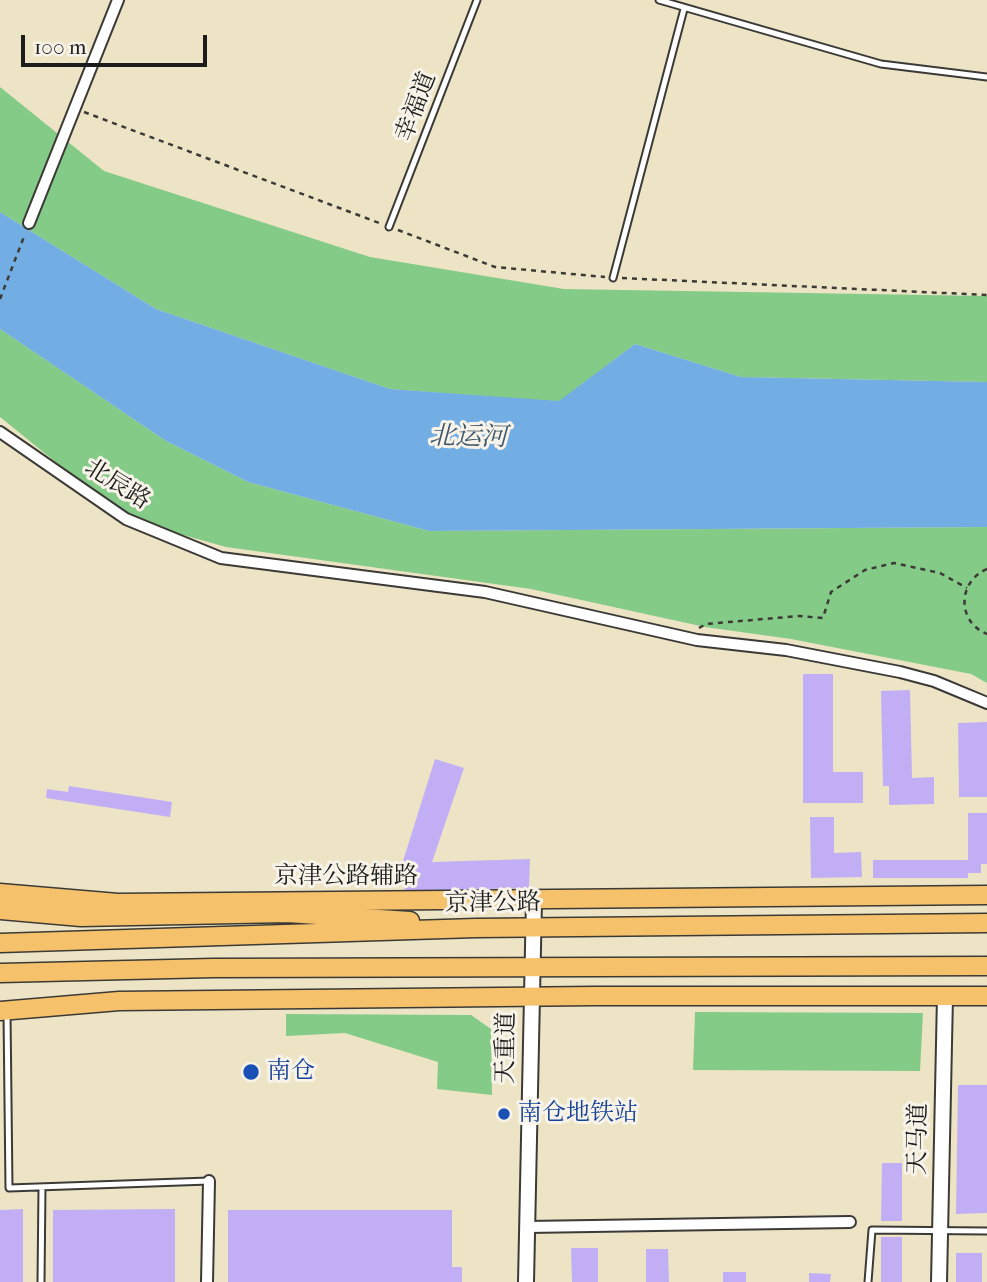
<!DOCTYPE html>
<html>
<head>
<meta charset="utf-8">
<style>
  body { margin:0 }
  #map { position:relative; width:987px; height:1282px; overflow:hidden; background:#ede4c6; font-family:"IM FELL French Canon",serif }
  canvas { display:block }
  .scale { position:absolute; left:21px; top:35px; width:186px; height:32px; box-sizing:border-box; border:4px solid #1c1c1c; border-top:0; padding-left:9px; font-size:21px; line-height:24px; white-space:nowrap; color:#1c1c1c; -webkit-text-stroke:5px #f7f3e8; paint-order:stroke }
</style>
</head>
<body>
<div id="map">
<canvas width="987" height="1282"></canvas>
<div class="scale">100 m</div>
</div>
<script>
const ctx = document.querySelector('canvas').getContext('2d');
ctx.lineJoin = 'round';
function paint(path, color) {
  ctx.fillStyle = color;
  ctx.fill(path, 'evenodd');
}
function trace(path, color, width, dash) {
  ctx.strokeStyle = color;
  ctx.lineWidth = width;
  ctx.lineCap = dash ? 'butt' : 'round';
  ctx.setLineDash(dash || []);
  ctx.stroke(path);
}
function write(font, color, halo, rows, align = 'center') {
  ctx.font = font + ' "IM FELL French Canon","Noto Serif SC",serif';
  ctx.lineWidth = 6;
  ctx.setLineDash([]);
  ctx.textBaseline = 'middle';
  ctx.strokeStyle = halo;
  ctx.fillStyle = color;
  for (const [text, x, y, turn = 0] of rows) {
    ctx.save();
    ctx.translate(x, y);
    ctx.rotate((+turn || 0) * Math.PI / 180);
    ctx.textAlign = isNaN(turn) ? turn : align;
    if (halo) ctx.strokeText(text, 0, 0);
    ctx.fillText(text, 0, 0);
    ctx.restore();
  }
}
const green = new Path2D(`
  M 0,87 L 104,171 L 370,257 L 564,289 L 987,296 L 987,382 L 741,377 L 635,344 L 559,402 L 390,389 L 156,309 L 0,212 Z
  M 0,329 L 166,441 L 248,482 L 429,531 L 987,527 L 987,683 L 971,674 L 791,639 L 705,627 L 531,589 L 226,547 L 126,519 L 0,417 Z
  M 695,1012 L 923,1013 L 920,1071 L 693,1070 Z
  M 286,1014 L 471,1015 L 491,1029 L 492,1095 L 437,1089 L 438,1062 L 345,1033 L 286,1036 Z`);
const water = new Path2D(`
  M 0,212 L 156,309 L 390,389 L 559,401 L 635,344 L 741,377 L 987,382 L 987,527 L 429,531 L 248,482 L 166,441 L 0,329 Z`);
const building = new Path2D(`
  M 803,674 L 833,674 L 833,772 L 863,772 L 863,803 L 803,803 Z
  M 910,690 L 912,778 L 934,777 L 934,804 L 889,805 L 889,786 L 883,786 L 881,691 Z
  M 987,722 L 987,797 L 959,797 L 958,723 Z
  M 435,759 L 464,768 L 432,862 L 530,859 L 529,888 L 406,891 L 398,877 Z
  M 69,786 L 172,802 L 170,817 L 46,798 L 47,789 L 68,792 Z
  M 968,813 L 987,813 L 987,864 L 981,864 L 981,873 L 968,873 L 968,878 L 873,878 L 873,860 L 968,860 Z
  M 810,817 L 834,817 L 834,853 L 861,852 L 862,877 L 811,878 Z
  M 958,1085 L 987,1085 L 987,1213 L 956,1214 Z
  M 882,1163 L 902,1163 L 902,1221 L 881,1221 Z
  M 23,1209 L 23,1282 L 0,1282 L 0,1210 Z
  M 175,1209 L 175,1282 L 53,1282 L 53,1210 Z
  M 228,1210 L 452,1210 L 452,1267 L 462,1267 L 462,1282 L 228,1282 Z
  M 881,1237 L 902,1237 L 902,1282 L 881,1282 Z
  M 571,1248 L 598,1248 L 598,1282 L 572,1282 Z
  M 646,1249 L 668,1249 L 669,1282 L 646,1282 Z
  M 956,1253 L 982,1253 L 982,1282 L 956,1282 Z
  M 723,1272 L 746,1272 L 746,1282 L 723,1282 Z
  M 809,1273 L 831,1274 L 830,1282 L 809,1282 Z`);
const path = new Path2D(`
  M 84,112 L 382,224
  M 398,230 L 495,267 L 605,277
  M 622,278 L 987,295
  M 0,299 L 25,234
  M 987,569 C 957,582 957,622 987,634
  M 699,628 L 706,624 L 799,616 L 823,618 L 831,592 L 865,570 L 894,563 L 940,573 L 967,588`);
const service = new Path2D(`
  M 659,0 L 881,64 L 987,77
  M 389,227 L 477,0
  M 613,278 L 684,9
  M 7,1013 L 9,1188 L 209,1181
  M 41,1282 L 42,1187
  M 868,1282 L 872,1230 L 987,1231`);
const minor = new Path2D(`
  M 29,223 L 118,0
  M 0,432 L 126,519 L 221,558 L 485,592 L 697,640 L 786,650 L 900,672 L 934,681 L 987,703
  M 527,1227 L 850,1222
  M 207,1282 L 209,1181`);
const tertiary = new Path2D(`
  M 526,1282 L 534,900
  M 939,1282 L 945,996`);
const primary = new Path2D(`
  M 0,893 L 118,903 L 987,895
  M 0,1011 L 119,1001 L 594,996 L 987,996`);
const trunk = new Path2D(`
  M 0,910 L 81,917 L 287,913 L 410,921
  M 0,943 L 476,928 L 987,923
  M 0,973 L 213,968 L 987,966`);
const markers = [
  [251,1072,9,"#1a4fb4"],
  [504,1114,7,"#1a4fb4"]
];
const streetNames = [
  ["幸福道",417,107,-69],
  ["北辰路",117,485,32],
  ["京津公路辅路",346,877],
  ["京津公路",493,904,-1],
  ["天重道",507,1048,-89],
  ["天马道",919,1139,-89]
];
const transitNames = [
  ["南仓",267,1072],
  ["南仓地铁站",518,1114]
];
const waterNames = [
  ["北运河",468,438,1]
];
paint(green, '#84cb87');
paint(water, '#72ade3');
paint(building, '#c2aef5');
trace(service, '#3b3a36', 9);
trace(minor, '#3b3a36', 14);
trace(tertiary, '#3b3a36', 18);
trace(primary, '#3b3a36', 21);
trace(trunk, '#3b3a36', 21);
trace(path, '#3b3a36', 2.5, [5, 5]);
trace(service, '#fff', 5);
trace(minor, '#fff', 10);
trace(tertiary, '#fff', 14);
trace(primary, '#f5c16b', 18);
trace(trunk, '#f5c16b', 18);
for (const [x, y, r, color] of markers) {
  const dot = new Path2D();
  dot.arc(x, y, r, 0, 2 * Math.PI);
  ctx.fillStyle = color;
  ctx.fill(dot);
  trace(dot, '#f7f3e8', 2.5);
}
write('24px', '#1c1c1c', '#f7f3e8', streetNames);
write('24px', '#164399', '#f7f3e8', transitNames, 'left');
write('italic 26px', '#3e566c', '#f7f3e8', waterNames);
</script>
</body>
</html>
